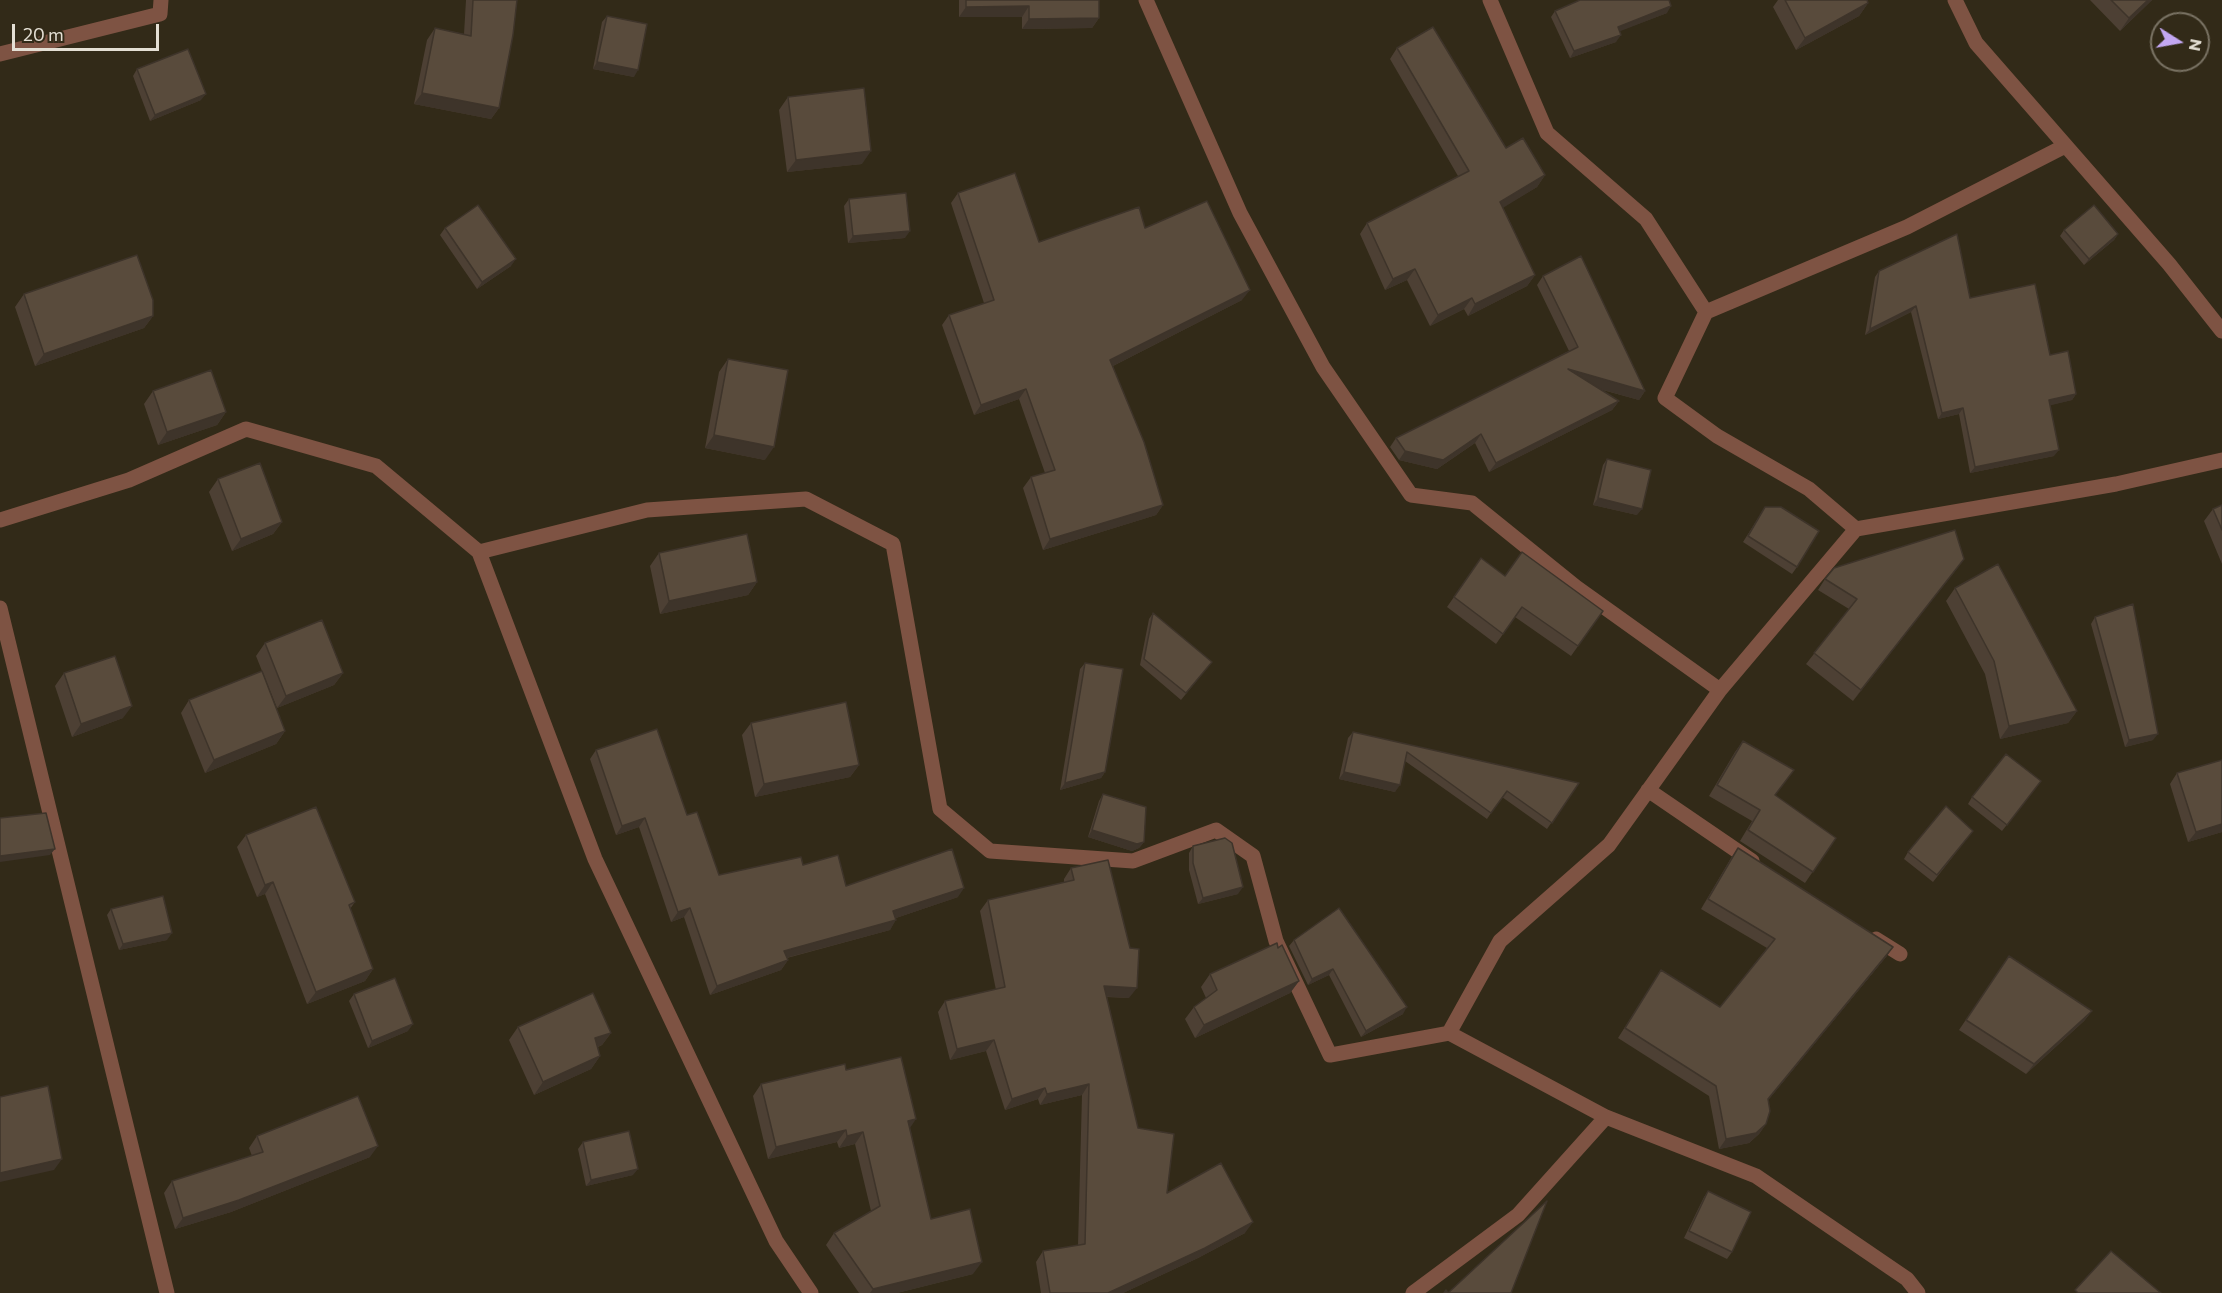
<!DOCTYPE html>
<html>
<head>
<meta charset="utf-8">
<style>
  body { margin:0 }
  #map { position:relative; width:2222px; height:1293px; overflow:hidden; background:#322a18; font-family:Commissioner,sans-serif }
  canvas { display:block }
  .north { position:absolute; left:2150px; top:12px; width:60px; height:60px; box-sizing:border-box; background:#322a18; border:2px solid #797263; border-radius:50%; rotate:101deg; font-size:16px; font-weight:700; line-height:24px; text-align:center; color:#e4dfd4 }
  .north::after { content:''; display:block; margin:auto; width:21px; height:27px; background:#c3a7f2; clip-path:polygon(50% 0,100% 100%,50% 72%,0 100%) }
  .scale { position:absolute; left:12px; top:24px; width:147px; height:27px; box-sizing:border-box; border:3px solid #e4dfd4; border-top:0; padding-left:8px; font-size:18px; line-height:21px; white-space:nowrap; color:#e4dfd4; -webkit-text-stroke:4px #322a18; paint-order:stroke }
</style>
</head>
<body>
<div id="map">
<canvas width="2222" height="1293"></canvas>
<div class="north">N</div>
<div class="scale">20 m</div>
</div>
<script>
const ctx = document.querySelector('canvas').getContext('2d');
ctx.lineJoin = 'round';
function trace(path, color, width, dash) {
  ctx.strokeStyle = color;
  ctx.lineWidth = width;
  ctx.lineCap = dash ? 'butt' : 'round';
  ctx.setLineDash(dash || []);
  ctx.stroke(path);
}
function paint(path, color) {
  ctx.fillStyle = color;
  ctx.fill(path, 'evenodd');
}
const street = new Path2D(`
  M 1146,0 L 1240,213 L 1323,367 L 1411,495 L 1472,503 L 1576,587 L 1720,690
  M 1490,0 L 1547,133 L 1646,219 L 1706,312
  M 1955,0 L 1976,43 L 2169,264 L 2222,331
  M 0,54 L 160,14 L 161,0
  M 0,520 L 129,480 L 246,429 L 376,466 L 479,552 L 595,859 L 776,1241 L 811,1293
  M 1856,529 L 1809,489 L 1717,436 L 1665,398 L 1706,312 L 1907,227 L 2065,146
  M 479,552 L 647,510 L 806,499 L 893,544 L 940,809 L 990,851 L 1133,861 L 1216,830 L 1253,856 L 1276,941 L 1330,1055 L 1449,1033 L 1606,1117 L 1756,1176 L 1907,1279 L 1918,1293
  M 0,608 L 167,1293
  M 1648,790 L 1752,861
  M 1876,939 L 1900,954
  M 1449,1033 L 1500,941 L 1609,845 L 1720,690 L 1856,529 L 2116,484 L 2222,460
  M 1413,1293 L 1518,1215 L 1606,1117`);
const wall = new Path2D(`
  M 466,0 L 517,0 L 499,108 L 491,119 L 414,104 L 427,40 L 435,28 L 464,34 Z
  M 959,0 L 1099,0 L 1099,18 L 1092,28 L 1022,29 L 1022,17 L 959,17 Z
  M 1778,0 L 1867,0 L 1868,3 L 1859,16 L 1796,50 L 1773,7 Z
  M 2090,0 L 2152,0 L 2120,31 Z
  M 1555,11 L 1667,13 L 1619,31 L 1616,42 L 1570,58 L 1551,17 Z
  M 607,16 L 634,77 L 593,69 L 602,22 Z
  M 1397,48 L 1506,148 L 1545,175 L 1537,187 L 1503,207 L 1535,275 L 1527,286 L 1468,316 L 1464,309 L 1430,326 L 1407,280 L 1385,290 L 1360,234 L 1367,223 L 1458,176 L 1390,59 Z
  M 137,69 L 201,100 L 150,121 L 133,76 Z
  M 788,97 L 862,164 L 787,172 L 779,110 Z
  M 958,193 L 1039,242 L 1145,228 L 1242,300 L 1113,366 L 1163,505 L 1156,515 L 1043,550 L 1023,488 L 1031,477 L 1045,473 L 1019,399 L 974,415 L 942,325 L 949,315 L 984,303 L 951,203 Z
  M 849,199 L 905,238 L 848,243 L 844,206 Z
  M 445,228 L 511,266 L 477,289 L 440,235 Z
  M 2064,230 L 2118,234 L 2114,240 L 2084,265 L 2060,236 Z
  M 1879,271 L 1970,298 L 2050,355 L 2076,394 L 2072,400 L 2050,405 L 2054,456 L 1970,473 L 1959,414 L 1938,419 L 1911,312 L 1865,335 L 1875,277 Z
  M 1543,276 L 1645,391 L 1639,400 L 1599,389 L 1619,401 L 1612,410 L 1489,472 L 1475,443 L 1437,469 L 1399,460 L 1390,447 L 1396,438 L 1569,351 L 1537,285 Z
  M 24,294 L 153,316 L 144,328 L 35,366 L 15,307 Z
  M 728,359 L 765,460 L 705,448 L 719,372 Z
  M 153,391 L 226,412 L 217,425 L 158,445 L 144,404 Z
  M 1607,459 L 1637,515 L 1593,505 L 1603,465 Z
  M 218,479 L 282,522 L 273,534 L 232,551 L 209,492 Z
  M 2222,505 L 2222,564 L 2204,521 L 2213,509 Z
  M 1765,507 L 1797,567 L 1792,574 L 1743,542 Z
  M 659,553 L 757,582 L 748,595 L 660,614 L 650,566 Z
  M 1481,558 L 1505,576 L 1603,611 L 1571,656 L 1515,617 L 1496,644 L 1447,607 Z
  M 1964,559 L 1853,701 L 1806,664 L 1849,609 L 1818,590 L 1825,579 Z
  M 1955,588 L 2077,711 L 2068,723 L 2000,739 L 1985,674 L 1946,601 Z
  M 1153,613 L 1212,662 L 1181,700 L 1140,665 L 1149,619 Z
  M 2095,617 L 2153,740 L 2125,747 L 2091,624 Z
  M 265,643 L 343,673 L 334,685 L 277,708 L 256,656 Z
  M 1085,663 L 1105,772 L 1101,778 L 1060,790 L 1080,669 Z
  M 64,673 L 123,718 L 72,737 L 55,686 Z
  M 189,700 L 285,731 L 276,744 L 205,773 L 181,713 Z
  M 751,723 L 859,765 L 850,777 L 755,797 L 742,735 Z
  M 1353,732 L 1579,783 L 1547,829 L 1502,797 L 1487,819 L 1405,761 L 1395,792 L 1339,779 L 1348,738 Z
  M 1743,741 L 1794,770 L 1775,795 L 1836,838 L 1805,883 L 1740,841 L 1752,821 L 1709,796 L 1735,752 Z
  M 596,750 L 687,815 L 719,875 L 803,865 L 846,886 L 958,897 L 896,918 L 890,930 L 787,958 L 788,960 L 781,970 L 710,995 L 684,917 L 671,922 L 639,827 L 616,835 L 590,759 Z
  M 2222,760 L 2222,832 L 2188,842 L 2170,784 L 2177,773 Z
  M 2036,788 L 2002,831 L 1968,804 L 1972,797 Z
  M 1103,794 L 1144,842 L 1139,848 L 1132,851 L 1088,837 L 1099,801 Z
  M 1973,831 L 1933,882 L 1904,859 L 1908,852 Z
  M 246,835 L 355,902 L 350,909 L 373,969 L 365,981 L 307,1004 L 265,894 L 257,897 L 237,847 Z
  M 1193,846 L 1238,894 L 1198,904 L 1189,870 L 1189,853 Z
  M 1738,848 L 1893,947 L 1886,957 L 1768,1100 L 1766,1124 L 1759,1134 L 1749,1143 L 1719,1149 L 1709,1096 L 1618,1038 L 1661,970 L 1720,1007 L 1767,948 L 1701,909 L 1731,858 Z
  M 1071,868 L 1129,998 L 1107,997 L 1138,1128 L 1167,1193 L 1245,1233 L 1198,1258 L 1123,1293 L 1041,1293 L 1036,1262 L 1043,1251 L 1078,1245 L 1082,1095 L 1040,1105 L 1038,1099 L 1005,1110 L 986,1051 L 950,1060 L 938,1012 L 945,1001 L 996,990 L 980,911 L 988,900 L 1064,882 L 1064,879 Z
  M 111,909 L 167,940 L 119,950 L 107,915 Z
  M 1294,940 L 1403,1014 L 1361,1037 L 1329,975 L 1308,985 L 1289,946 Z
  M 1278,948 L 1299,981 L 1290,993 L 1195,1038 L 1185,1019 L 1194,1007 L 1206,998 L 1201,987 L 1210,974 Z
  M 2002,966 L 2092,1011 L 2084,1021 L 2026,1074 L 1959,1030 Z
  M 354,994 L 408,1031 L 368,1048 L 349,1001 Z
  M 518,1027 L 611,1033 L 602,1045 L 598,1047 L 600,1056 L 591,1069 L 534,1095 L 509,1040 Z
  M 846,1070 L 910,1128 L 931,1219 L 973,1274 L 897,1293 L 859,1293 L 826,1245 L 834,1233 L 871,1211 L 855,1144 L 839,1148 L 837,1142 L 768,1159 L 753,1096 L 761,1084 Z
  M 257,1136 L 370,1157 L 231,1212 L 175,1229 L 164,1193 L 172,1181 L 252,1156 L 249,1148 Z
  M 583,1142 L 633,1175 L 586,1186 L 578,1149 Z
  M 1708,1191 L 1732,1252 L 1727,1259 L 1684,1238 L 1704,1197 Z`);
const shadedWall = new Path2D(`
  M 2148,0 L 2152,0 L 2120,31 L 2129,18 Z
  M 1868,3 L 1859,16 L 1796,50 L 1805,38 Z
  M 1029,6 L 1022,17 L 959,17 L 966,7 Z
  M 1671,6 L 1667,13 L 1613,34 L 1618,27 Z
  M 1099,18 L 1092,28 L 1022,29 L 1029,19 Z
  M 1621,35 L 1616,42 L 1570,58 L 1574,51 Z
  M 597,62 L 638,70 L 634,77 L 593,69 Z
  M 422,93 L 499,108 L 491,119 L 414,104 Z
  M 206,94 L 201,100 L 150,121 L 155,115 Z
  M 871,151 L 862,164 L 787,172 L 796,160 Z
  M 1545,175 L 1537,187 L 1493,214 L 1500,202 Z
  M 910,231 L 905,238 L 848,243 L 853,236 Z
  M 2118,234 L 2114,240 L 2084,265 L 2089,259 Z
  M 516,259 L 511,266 L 477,289 L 482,282 Z
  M 1415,269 L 1407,280 L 1385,290 L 1393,279 Z
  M 1535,275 L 1527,286 L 1468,316 L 1475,304 Z
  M 1250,290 L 1242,300 L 1103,371 L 1110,360 Z
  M 1472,298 L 1464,309 L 1430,326 L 1438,315 Z
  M 1916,306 L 1911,312 L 1865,335 L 1870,329 Z
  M 153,316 L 144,328 L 35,366 L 44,354 Z
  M 1568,369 L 1645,391 L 1639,400 L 1561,378 Z
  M 1026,389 L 1019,399 L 974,415 L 981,405 Z
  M 2076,394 L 2072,400 L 2044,407 L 2049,400 Z
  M 1619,401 L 1612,410 L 1489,472 L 1496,463 Z
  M 1963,408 L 1959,414 L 1938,419 L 1942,413 Z
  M 226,412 L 217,425 L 158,445 L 167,432 Z
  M 1481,434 L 1475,443 L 1437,469 L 1399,460 L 1405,451 Z
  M 714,435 L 774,447 L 765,460 L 705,448 Z
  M 2059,450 L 2054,456 L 1970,473 L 1975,467 Z
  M 1598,498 L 1642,509 L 1637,515 L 1593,505 Z
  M 1163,505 L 1156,515 L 1043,550 L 1050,539 Z
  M 282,522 L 273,534 L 232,551 L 241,539 Z
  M 1964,559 L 1956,570 L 1853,701 L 1861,690 Z
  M 757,582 L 748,595 L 660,614 L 669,601 Z
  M 343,673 L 334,685 L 277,708 L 286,696 Z
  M 132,706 L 123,718 L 72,737 L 81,724 Z
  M 2077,711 L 2068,723 L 2000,739 L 2009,726 Z
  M 285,731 L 276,744 L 205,773 L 214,760 Z
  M 2158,734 L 2153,740 L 2125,747 L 2129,740 Z
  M 859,765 L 850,777 L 755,797 L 764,784 Z
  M 1105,772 L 1101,778 L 1060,790 L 1065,783 Z
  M 1344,772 L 1400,785 L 1395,792 L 1339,779 Z
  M 645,818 L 639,827 L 616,835 L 622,826 Z
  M 2222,824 L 2222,832 L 2188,842 L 2196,832 Z
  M 1092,830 L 1144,842 L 1139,848 L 1132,851 L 1088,837 Z
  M 55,849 L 50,855 L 0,862 L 0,856 Z
  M 273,882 L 265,894 L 257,897 L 265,885 Z
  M 1243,887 L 1238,894 L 1198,904 L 1203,898 Z
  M 964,888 L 958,897 L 887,921 L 893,911 Z
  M 690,908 L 684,917 L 671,922 L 678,912 Z
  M 896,920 L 890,930 L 778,960 L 784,951 Z
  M 172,933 L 167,940 L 119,950 L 123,944 Z
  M 1893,947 L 1886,957 L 1761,1109 L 1768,1099 Z
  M 788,960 L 781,970 L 710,995 L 717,986 Z
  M 373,969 L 365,981 L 307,1004 L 316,992 Z
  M 1333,969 L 1329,975 L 1308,985 L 1312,979 Z
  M 1299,981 L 1290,993 L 1195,1038 L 1204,1025 Z
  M 1104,986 L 1137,988 L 1129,998 L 1097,996 Z
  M 1407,1007 L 1403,1014 L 1361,1037 L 1366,1031 Z
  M 2092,1011 L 2084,1021 L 2026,1074 L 2034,1064 Z
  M 413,1024 L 408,1031 L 368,1048 L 372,1041 Z
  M 611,1033 L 602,1045 L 586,1051 L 595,1038 Z
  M 994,1040 L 986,1051 L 950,1060 L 957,1049 Z
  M 600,1056 L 591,1069 L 534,1095 L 543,1082 Z
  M 1089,1084 L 1082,1095 L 1040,1105 L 1047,1094 Z
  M 1045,1088 L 1038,1099 L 1005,1110 L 1012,1099 Z
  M 916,1119 L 908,1131 L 908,1121 Z
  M 1766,1124 L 1759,1134 L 1749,1143 L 1719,1149 L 1726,1139 Z
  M 846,1130 L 837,1142 L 768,1159 L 776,1147 Z
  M 863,1132 L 855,1144 L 839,1148 L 847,1136 Z
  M 378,1146 L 370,1157 L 231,1212 L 175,1229 L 183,1218 Z
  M 62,1159 L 54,1170 L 0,1182 L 0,1173 Z
  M 638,1169 L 633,1175 L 586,1186 L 591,1180 Z
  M 1253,1222 L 1245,1233 L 1198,1258 L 1123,1293 L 1108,1293 Z
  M 982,1262 L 973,1274 L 897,1293 L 870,1293 L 873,1289 Z`);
const building = new Path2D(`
  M 473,0 L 517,0 L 513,35 L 499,108 L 422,93 L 435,28 L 471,36 Z
  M 966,0 L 1099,0 L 1099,18 L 1029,19 L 1029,6 L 966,7 Z
  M 1580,0 L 1669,0 L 1671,6 L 1618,27 L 1621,35 L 1574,51 L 1555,11 Z
  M 1785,0 L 1867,0 L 1868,3 L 1805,38 Z
  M 2111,0 L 2148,0 L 2129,18 Z
  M 607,16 L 647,24 L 638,70 L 597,62 Z
  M 1433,27 L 1506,148 L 1523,138 L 1545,175 L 1500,202 L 1535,275 L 1475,304 L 1472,298 L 1438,315 L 1415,269 L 1393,279 L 1367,223 L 1469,171 L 1397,48 Z
  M 188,49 L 206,94 L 155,115 L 137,69 Z
  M 864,88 L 871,151 L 796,160 L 788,97 Z
  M 1015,173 L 1039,242 L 1139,207 L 1145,228 L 1207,201 L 1250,290 L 1110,360 L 1144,442 L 1163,505 L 1050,539 L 1031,477 L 1055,470 L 1026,389 L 981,405 L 949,315 L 994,300 L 958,193 Z
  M 906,193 L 910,231 L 853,236 L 849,199 Z
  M 478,205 L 516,259 L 482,282 L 445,228 Z
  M 2094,205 L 2118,234 L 2089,259 L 2064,230 Z
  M 1957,234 L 1970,298 L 2035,284 L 2050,355 L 2068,351 L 2076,394 L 2049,400 L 2059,450 L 1975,467 L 1963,408 L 1942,413 L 1916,306 L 1870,329 L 1879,271 Z
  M 137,255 L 153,300 L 153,316 L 44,354 L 24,294 Z
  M 1581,256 L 1645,391 L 1568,369 L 1619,401 L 1496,463 L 1481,434 L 1443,460 L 1405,451 L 1396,438 L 1578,347 L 1543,276 Z
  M 728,359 L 788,370 L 774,447 L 714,435 Z
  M 211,370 L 226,412 L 167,432 L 153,391 Z
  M 1607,459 L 1651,470 L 1642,509 L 1598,498 Z
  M 260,463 L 282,522 L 241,539 L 218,479 Z
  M 2222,505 L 2222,530 L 2213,509 Z
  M 1765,507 L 1781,507 L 1819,531 L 1797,567 L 1748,536 Z
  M 1955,530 L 1964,559 L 1861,690 L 1814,653 L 1857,599 L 1825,579 L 1834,568 Z
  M 747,534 L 757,582 L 669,601 L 659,553 Z
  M 1522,552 L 1603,611 L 1578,646 L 1522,607 L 1503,634 L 1454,597 L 1481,558 L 1505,576 Z
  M 1998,564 L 2077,711 L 2009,726 L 1994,661 L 1955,588 Z
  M 2133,604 L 2158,734 L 2129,740 L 2095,617 Z
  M 1153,613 L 1212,662 L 1186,693 L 1144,659 Z
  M 322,620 L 343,673 L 286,696 L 265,643 Z
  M 115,656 L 132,706 L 81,724 L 64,673 Z
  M 1085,663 L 1123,669 L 1105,772 L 1065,783 Z
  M 262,671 L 285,731 L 214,760 L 189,700 Z
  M 846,702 L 859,765 L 764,784 L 751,723 Z
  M 657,729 L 687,815 L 697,812 L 719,875 L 801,857 L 803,865 L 838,855 L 846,886 L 952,849 L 964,888 L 893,911 L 896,920 L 784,951 L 788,960 L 717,986 L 690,908 L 678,912 L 645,818 L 622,826 L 596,750 Z
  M 1353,732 L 1579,783 L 1552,823 L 1507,791 L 1491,813 L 1407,752 L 1400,785 L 1344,772 Z
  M 1743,741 L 1794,770 L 1775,795 L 1836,838 L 1813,872 L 1748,830 L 1760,810 L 1717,785 Z
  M 2006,754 L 2041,781 L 2007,825 L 1972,797 Z
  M 2222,760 L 2222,824 L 2196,832 L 2177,773 Z
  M 1103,794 L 1146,807 L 1144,842 L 1137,844 L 1092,830 Z
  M 1946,806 L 1973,831 L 1937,875 L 1908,852 Z
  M 316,807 L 355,902 L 349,905 L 373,969 L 316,992 L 273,882 L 265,885 L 246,835 Z
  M 46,813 L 55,849 L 0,856 L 0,818 Z
  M 1225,838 L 1232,843 L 1243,887 L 1203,898 L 1193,863 L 1193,846 Z
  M 1738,848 L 1893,947 L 1768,1099 L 1770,1111 L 1766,1124 L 1756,1133 L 1726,1139 L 1716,1086 L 1625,1028 L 1661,970 L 1720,1007 L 1775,939 L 1708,899 Z
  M 1108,860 L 1130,948 L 1139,949 L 1137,988 L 1104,986 L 1138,1128 L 1174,1134 L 1167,1193 L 1221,1163 L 1253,1222 L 1205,1248 L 1108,1293 L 1050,1293 L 1043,1251 L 1085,1244 L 1089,1084 L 1047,1094 L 1045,1088 L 1012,1099 L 994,1040 L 957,1049 L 945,1001 L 1005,987 L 988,900 L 1074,880 L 1071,868 Z
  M 163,896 L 172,933 L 123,944 L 111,909 Z
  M 1339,908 L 1407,1007 L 1366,1031 L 1333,969 L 1312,979 L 1294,940 Z
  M 1277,943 L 1278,948 L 1282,945 L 1299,981 L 1204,1025 L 1194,1007 L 1217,990 L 1210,974 Z
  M 2009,956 L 2092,1011 L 2034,1064 L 1966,1020 Z
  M 395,978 L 413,1024 L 372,1041 L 354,994 Z
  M 593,993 L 611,1033 L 595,1038 L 600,1056 L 543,1082 L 518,1027 Z
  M 901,1057 L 916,1119 L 908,1121 L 931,1219 L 970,1209 L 982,1262 L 873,1289 L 834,1233 L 880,1206 L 863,1132 L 847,1136 L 846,1130 L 776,1147 L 761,1084 L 845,1064 L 846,1070 Z
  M 48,1086 L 62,1159 L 0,1173 L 0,1097 Z
  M 358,1096 L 378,1146 L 239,1200 L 183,1218 L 172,1181 L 263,1152 L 257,1136 Z
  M 629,1131 L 638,1169 L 591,1180 L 583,1142 Z
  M 1708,1191 L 1751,1212 L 1732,1252 L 1689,1231 Z
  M 1547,1201 L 1511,1293 L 1444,1293 L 1446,1290 L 1448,1293 Z
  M 2111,1251 L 2161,1293 L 2078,1293 L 2075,1290 Z`);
trace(street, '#7e5343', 15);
paint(wall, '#4d4034');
paint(shadedWall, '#3e342a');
paint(building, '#594b3c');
trace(building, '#3e342a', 1.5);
</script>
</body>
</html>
